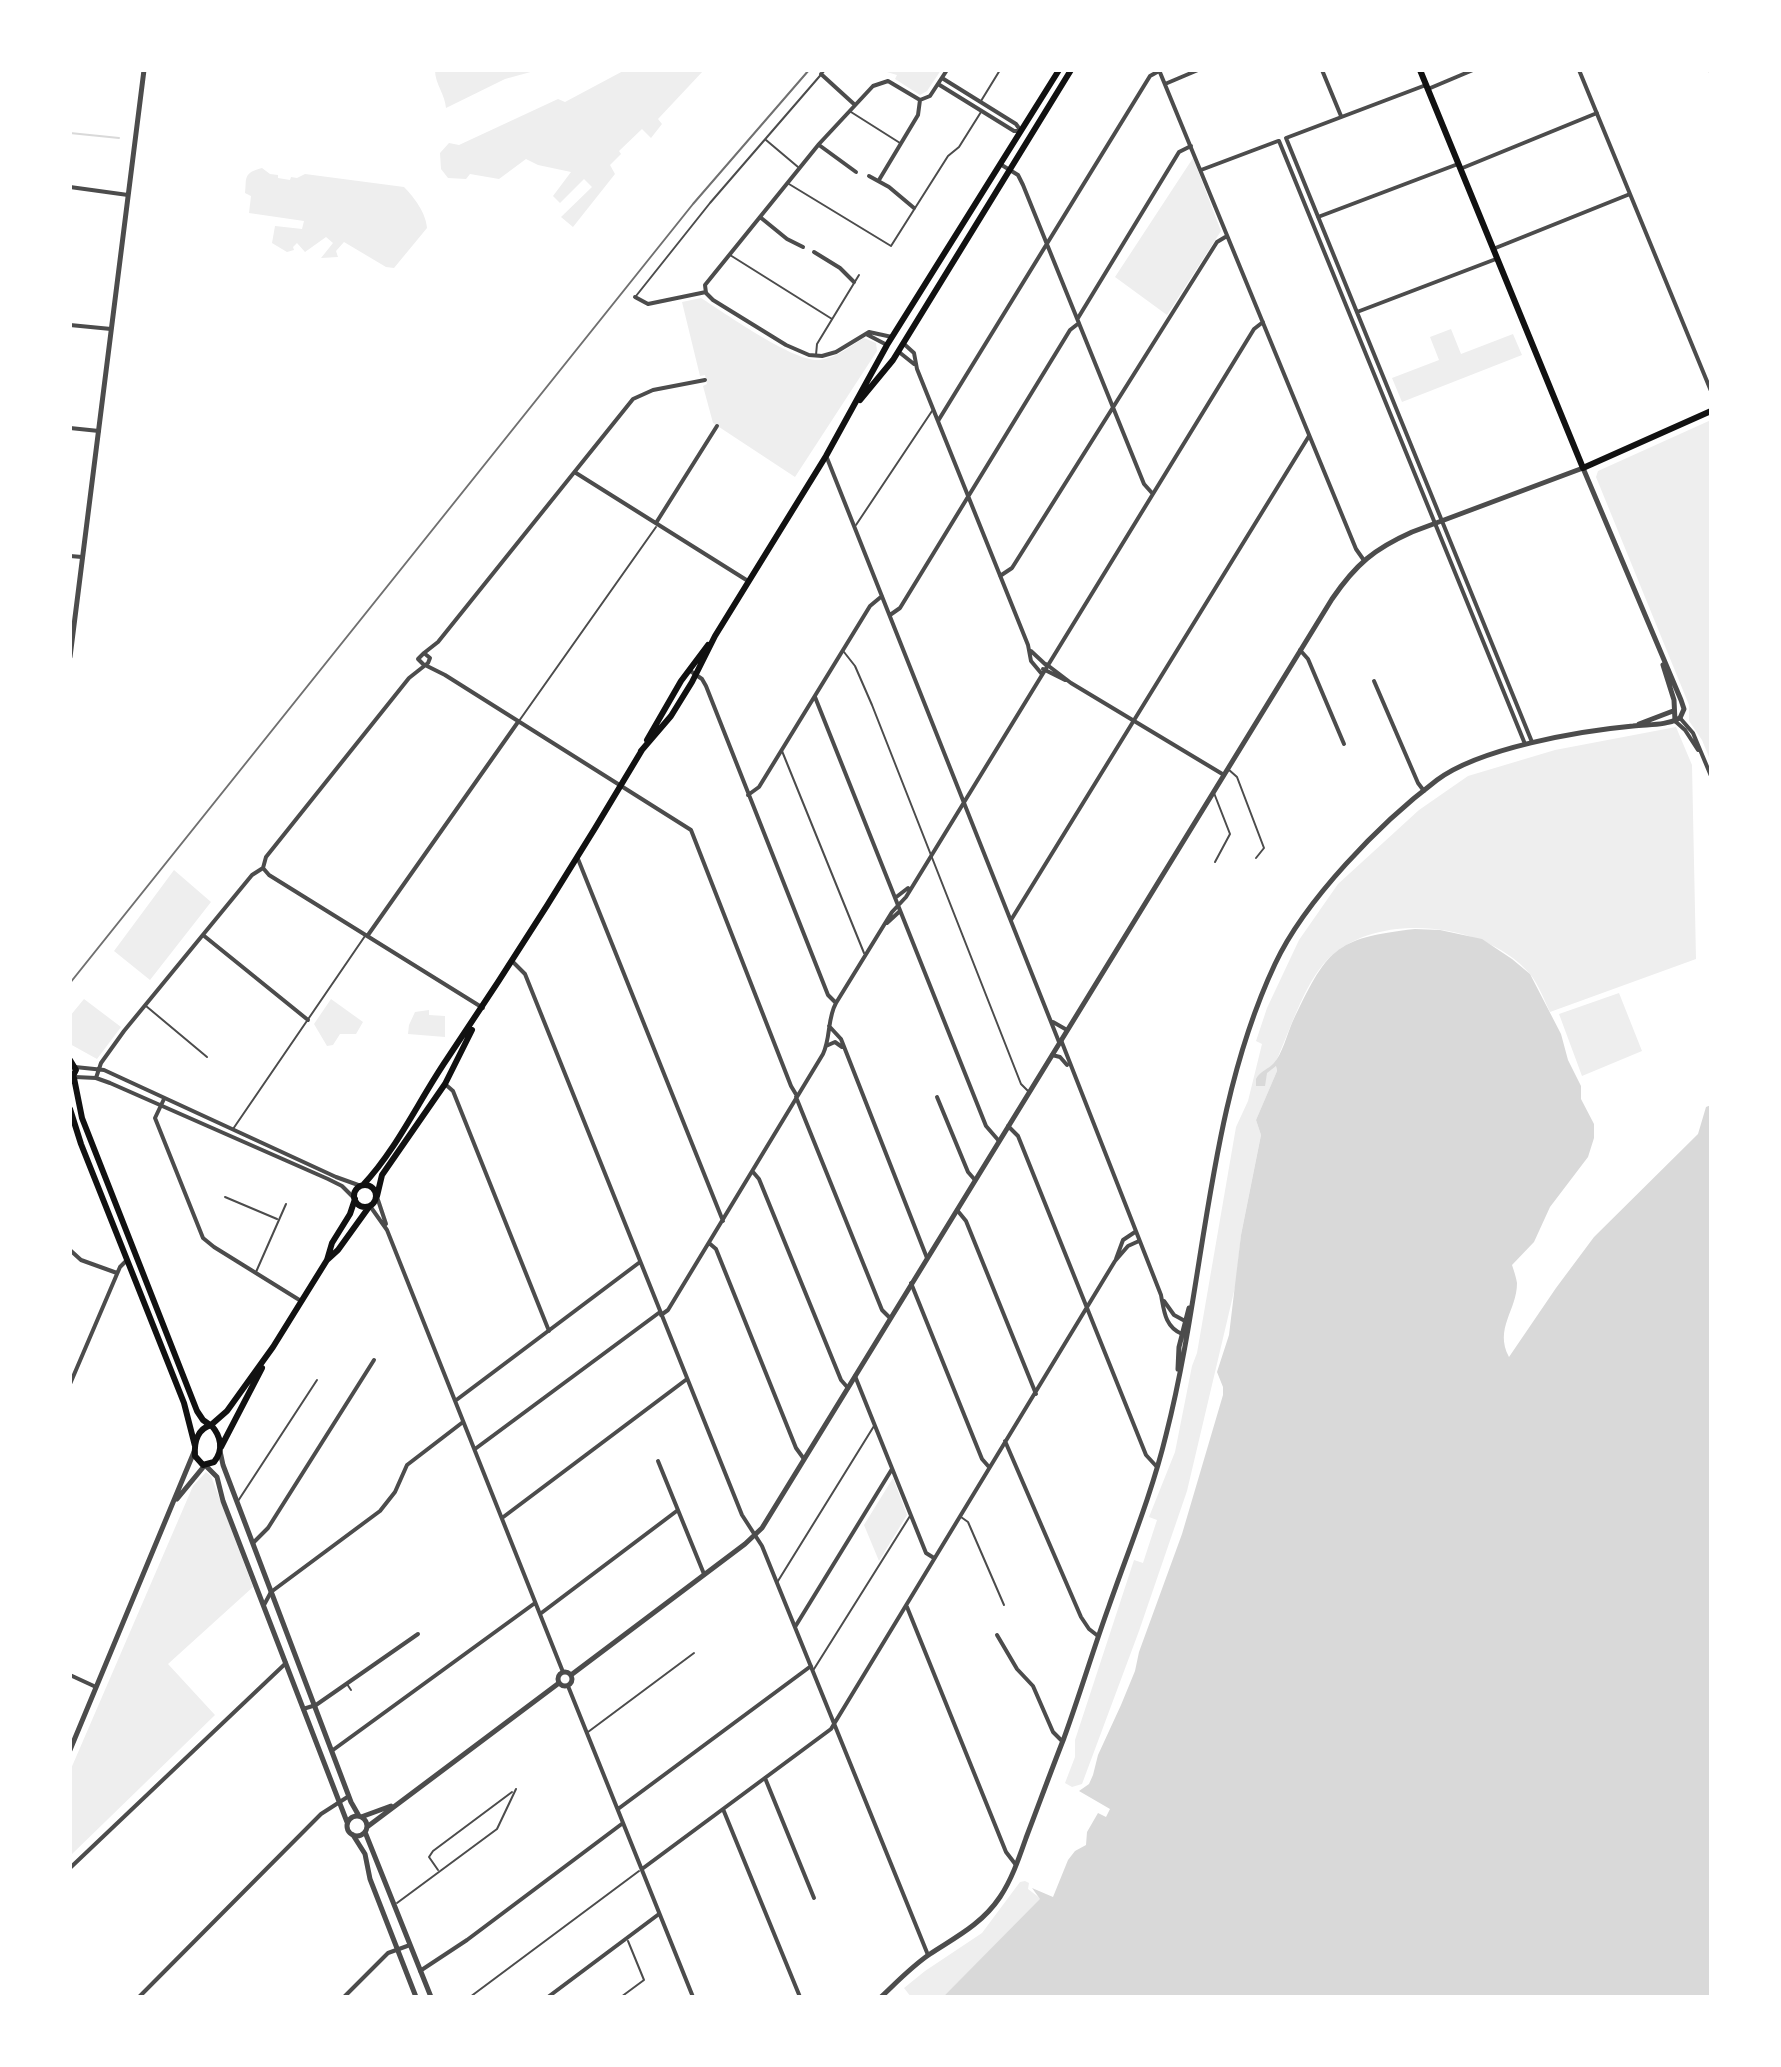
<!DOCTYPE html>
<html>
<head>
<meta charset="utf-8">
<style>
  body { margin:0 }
  #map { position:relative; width:1781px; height:2067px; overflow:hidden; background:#fff; font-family:"Fira Sans Condensed",sans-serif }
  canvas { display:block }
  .frame { position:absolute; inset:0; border:72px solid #fff; pointer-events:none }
</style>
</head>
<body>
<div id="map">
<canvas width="1781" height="2067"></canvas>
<div class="frame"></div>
</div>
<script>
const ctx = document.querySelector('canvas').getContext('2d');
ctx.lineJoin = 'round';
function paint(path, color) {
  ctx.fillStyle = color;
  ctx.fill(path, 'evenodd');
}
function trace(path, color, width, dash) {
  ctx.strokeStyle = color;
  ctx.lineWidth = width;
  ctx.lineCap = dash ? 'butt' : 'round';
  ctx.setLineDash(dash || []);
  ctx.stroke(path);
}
const green = new Path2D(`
  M 435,70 L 538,70 L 505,79 L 446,108 C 445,94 435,84 435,70 Z
  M 625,70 L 704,70 L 658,119 L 662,124 L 651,138 L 642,129 L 619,151 L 621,154 L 610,165 L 615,174 L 573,227 L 561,217 L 592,187 L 584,179 L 560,203 L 553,196 L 571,172 L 538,165 L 526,159 L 499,179 L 470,174 L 466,179 L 448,178 L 441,169 L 440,153 L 449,143 L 459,145 L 558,99 L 565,102 Z
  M 880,70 L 941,70 L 927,91 L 920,95 L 895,79 L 897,75 Z
  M 1193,158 L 1221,231 L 1167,315 L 1115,277 Z
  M 262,168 L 270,174 L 278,175 L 278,178 L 290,180 L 291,177 L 297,178 L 305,174 L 404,187 C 414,197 426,213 427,228 L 394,268 L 386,267 L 344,242 L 336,251 L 338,257 L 321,258 L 333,243 L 326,237 L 305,252 L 297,243 L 293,247 L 294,250 L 287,252 L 272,243 L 275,226 L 302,229 L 304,221 L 249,213 L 251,196 L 245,193 C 247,179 242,173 262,168 Z
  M 701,298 C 725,313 793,362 819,360 C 837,358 848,347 864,338 L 876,343 L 877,351 L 795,477 L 713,423 L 703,386 L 707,384 L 705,375 L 700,376 L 682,302 Z
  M 1451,329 L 1461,354 L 1513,334 L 1522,355 L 1402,402 L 1392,378 L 1439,360 L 1430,337 Z
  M 1711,420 L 1711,762 L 1702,740 L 1689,721 L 1689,705 L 1596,477 L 1598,471 Z
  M 1676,727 L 1692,765 L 1696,959 L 1550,1012 C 1544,1000 1539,985 1530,974 C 1486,922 1377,910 1328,959 C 1304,983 1289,1033 1275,1064 L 1277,1071 L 1256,1120 L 1261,1135 L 1241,1235 L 1236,1283 L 1187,1491 L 1139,1631 L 1082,1784 L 1072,1787 L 1065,1783 L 1075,1757 L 1075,1740 L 1134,1560 L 1143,1563 L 1157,1520 L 1149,1517 L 1175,1452 L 1192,1366 L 1197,1353 L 1236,1127 L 1248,1101 L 1262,1044 L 1256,1041 L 1267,1008 L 1299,940 L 1338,884 L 1419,810 L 1468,776 L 1555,750 Z
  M 174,870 L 211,902 L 150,980 L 114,951 Z
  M 1619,993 L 1642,1051 L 1582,1076 L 1559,1014 Z
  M 84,999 L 121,1027 L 97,1059 L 70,1044 L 70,1016 Z
  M 331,999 L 363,1022 L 356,1034 L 340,1034 L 333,1045 L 327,1046 L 314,1024 Z
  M 429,1010 L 429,1015 L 445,1016 L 445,1037 L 408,1034 L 409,1025 L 415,1012 Z
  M 206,1472 L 211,1476 L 253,1587 L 168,1664 L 215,1715 L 70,1856 L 70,1771 L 193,1486 Z
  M 893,1478 L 907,1515 L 879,1561 L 864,1525 Z
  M 1025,1881 L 1029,1883 L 1028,1889 L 1041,1899 L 943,1997 L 911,1997 L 904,1988 L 925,1971 L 982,1933 L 1020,1882 Z`);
const water = new Path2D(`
  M 1415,929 L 1440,930 L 1482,939 L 1512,959 L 1530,974 L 1561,1034 L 1568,1060 L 1581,1086 L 1581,1099 L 1594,1124 L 1594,1138 L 1588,1157 L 1550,1207 L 1534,1242 L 1512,1265 C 1514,1271 1516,1277 1517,1283 C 1517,1311 1494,1328 1509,1357 L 1556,1288 L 1594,1237 L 1698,1134 L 1706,1107 L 1711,1105 L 1711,1997 L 943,1997 L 1040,1899 L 1032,1888 L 1053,1897 L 1068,1860 L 1075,1851 L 1086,1845 L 1087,1832 L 1098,1813 L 1106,1817 L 1110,1809 L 1079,1791 L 1089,1784 L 1093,1775 L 1098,1755 L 1121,1705 L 1135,1671 L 1139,1652 L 1182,1534 L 1223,1395 L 1223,1387 L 1217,1372 L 1229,1335 L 1241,1235 L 1261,1135 L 1256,1120 L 1277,1071 L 1276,1066 L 1267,1073 L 1265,1086 L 1256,1086 L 1256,1079 C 1260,1071 1269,1069 1274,1063 C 1282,1054 1287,1035 1292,1023 C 1327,950 1333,938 1415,929 Z`);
const stream = new Path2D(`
  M 70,133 L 119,138`);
const service = new Path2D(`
  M 981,101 L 1000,70
  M 851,112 L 900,143
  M 766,140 L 798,167
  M 789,184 L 891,246 L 948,156 L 959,147 L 981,112
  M 730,255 L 832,319
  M 636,296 L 710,203 L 825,70
  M 816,355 L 817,344 L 859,275
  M 856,525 L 932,411
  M 844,652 L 855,666 L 872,705 L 1021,1084 L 1028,1091
  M 519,721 L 656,527
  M 782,751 L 864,953
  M 1228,769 L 1237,777 L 1264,848 L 1256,858
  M 1214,793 L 1230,834 L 1215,862
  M 146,1006 L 207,1057
  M 233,1129 L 365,936
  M 225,1197 L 277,1219
  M 256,1272 L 286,1204
  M 238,1501 L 317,1380
  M 961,1517 L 968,1522 L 1004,1605
  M 778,1581 L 874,1426
  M 814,1669 L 910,1516
  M 347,1684 L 351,1690
  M 588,1732 L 694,1653
  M 438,1870 L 429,1857 L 433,1851 L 512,1792
  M 397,1903 L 497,1829 L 516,1789
  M 470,1997 L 639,1871
  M 621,1997 L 644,1980 L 628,1941`);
const minor = new Path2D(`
  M 1159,70 L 1356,549 L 1363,559
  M 1322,70 L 1341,116
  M 1579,70 L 1711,391
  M 1710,70 L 1711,72
  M 821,74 L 855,105
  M 942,78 L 1016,124 L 1021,131
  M 938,84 L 1014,131 L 1021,131
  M 1165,84 L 1198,70
  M 1428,89 L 1473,70
  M 1286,138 L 1532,742
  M 1286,138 L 1426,85
  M 1279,141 L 1525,744
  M 819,145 L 856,172
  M 1000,164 L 1018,175 L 1023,185 L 1144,484 L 1152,493
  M 1460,169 L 1597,113
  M 1201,170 L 1278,141
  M 869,176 L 889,187 L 914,208
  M 879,180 L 918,115 L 920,100 L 930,96 L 947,70
  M 70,187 L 128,195
  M 760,217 L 787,239 L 803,247
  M 1318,217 L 1458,164
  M 1493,249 L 1630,194
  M 814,252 L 840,268 L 854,282
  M 635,297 L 648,304 L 706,292
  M 1357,312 L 1496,259
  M 1078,318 L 1179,152 L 1191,146
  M 70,325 L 111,329
  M 866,334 L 887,345
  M 892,337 L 869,332 L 836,352 L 822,356 L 809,355 L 786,345 L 713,300 L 706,293 L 705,285 L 819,144 L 873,86 L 888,81 L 920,100
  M 903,343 L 914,353 L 917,369 L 1028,645 L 1031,661 L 1041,673
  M 899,352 L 914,364
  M 938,421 L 1150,76 L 1159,71
  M 70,428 L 99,431
  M 827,458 L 1059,1042
  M 576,473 L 748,581
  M 656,523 L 717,426
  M 70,556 L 82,557
  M 1000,576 L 1012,568 L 1217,242 L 1227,236
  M 890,615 L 900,608 L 1070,330 L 1079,323
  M 1300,650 L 1308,659 L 1344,744
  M 1031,651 L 1046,665
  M 424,653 L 438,642 L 633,399 L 653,390 L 705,380
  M 1046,664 L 1071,683 L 1224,775
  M 425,665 L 445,675 L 691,830 L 791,1086 L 797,1096
  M 1043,669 L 1065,680
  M 689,670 L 702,679 L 706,686 L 828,995 L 836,1003
  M 1374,681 L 1418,783 L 1424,791
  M 815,697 L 986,1126 L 999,1141
  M 1680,718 L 1693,733 L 1711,776
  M 1675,721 L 1685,730 L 1698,750
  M 748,795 L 759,787 L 870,606 L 882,596
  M 578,859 L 723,1221
  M 263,868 L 266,857 L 409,678 L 428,663 L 430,658 L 424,653 L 418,659 L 424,665
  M 263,868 L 269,875 L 483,1008
  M 895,898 L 908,888
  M 1011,920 L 1309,436
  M 887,923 L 900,911
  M 203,935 L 308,1020
  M 368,935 L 518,722
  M 513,962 L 525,974 L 742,1515 L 762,1546 L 928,1955
  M 1053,1022 L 1067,1030
  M 829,1026 L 841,1039 L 927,1258
  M 1061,1040 L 1161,1295 C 1164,1311 1165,1327 1182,1334
  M 826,1046 L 835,1042 L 842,1047
  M 1052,1055 L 1060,1057 L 1067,1065
  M 75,1067 L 104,1070 L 336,1177 L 361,1186
  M 75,1077 L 96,1078 L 110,1083 L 328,1179 L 342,1186 L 354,1198
  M 96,1078 L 101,1063 L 124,1031 L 252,875 L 263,868
  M 445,1084 L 453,1091 L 549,1331
  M 796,1097 L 882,1310 L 890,1318
  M 937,1097 L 968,1172 L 975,1180
  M 164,1099 L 155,1118 L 203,1238 L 214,1247 L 301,1301
  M 1008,1126 L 1018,1136 L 1146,1455 L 1157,1467
  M 753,1172 L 759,1179 L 841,1380 L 848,1388
  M 377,1197 L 386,1224
  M 370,1206 L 387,1230 L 563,1672
  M 957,1210 L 966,1221 L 1036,1394
  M 709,1243 L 716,1249 L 796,1448 L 804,1459
  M 70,1250 L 81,1260 L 117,1273
  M 1116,1259 L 1123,1240 L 1135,1232
  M 911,1283 L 982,1459 L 989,1467
  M 1164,1301 L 1174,1315 L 1185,1321
  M 661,1315 L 668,1310 L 823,1054 C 831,1037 827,1019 836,1003 L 892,912 L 906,897 L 1254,329 L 1263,322
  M 855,1376 L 926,1553 L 934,1558
  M 70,1384 L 120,1267 L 127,1260
  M 455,1401 L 640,1262
  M 1005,1441 L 1081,1617 L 1089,1629 L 1098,1636
  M 475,1449 L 660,1312
  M 658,1461 L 704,1574
  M 502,1518 L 687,1379
  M 253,1543 L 268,1528 L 374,1360
  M 264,1605 L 271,1592 L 380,1511 L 395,1492 L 407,1465 L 463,1422
  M 907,1607 L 1006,1852 L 1016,1865
  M 540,1614 L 678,1510
  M 795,1627 L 892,1469
  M 997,1635 L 1017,1669 L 1033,1686 L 1053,1732 L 1062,1741
  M 70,1675 L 96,1687
  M 568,1686 L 693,1997
  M 303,1709 L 316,1705 L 418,1634
  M 333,1750 L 535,1603
  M 765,1778 L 814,1898
  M 618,1809 L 811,1666
  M 723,1809 L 800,1997
  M 70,1868 L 286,1663
  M 642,1869 L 831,1729 L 1115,1261 L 1128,1246 L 1139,1241
  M 420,1971 L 467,1940 L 623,1823
  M 139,1997 L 321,1814 L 349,1796
  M 344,1997 L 388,1953 L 410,1945
  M 548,1997 L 659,1914`);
const tertiary = new Path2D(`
  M 70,657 L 144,70
  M 1663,665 L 1674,700 L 1675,721
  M 1639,724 L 1673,711
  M 1178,1369 L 1179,1347 L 1189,1308
  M 220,1451 L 223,1465 L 351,1802 L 359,1816
  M 205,1465 L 217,1477 L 223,1501 L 347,1822
  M 177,1499 L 205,1465
  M558 1679a7 7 0 1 1 14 0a7 7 0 1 1-14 0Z
  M 571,1675 L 745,1544 L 762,1528 L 1332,599 C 1356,564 1374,549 1412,532 L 1583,468 L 1681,700 L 1684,709 L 1680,718
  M 70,1750 L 194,1452
  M347 1826a10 10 0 1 1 20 0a10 10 0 1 1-20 0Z
  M 361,1817 L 391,1806
  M 367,1827 L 559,1683
  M 365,1832 L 431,1997
  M 353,1835 L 365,1854 L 370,1879 L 416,1997
  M 881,1997 C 897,1982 912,1966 930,1954 C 956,1937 982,1924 1000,1897 C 1012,1879 1019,1858 1026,1838 C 1039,1804 1051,1771 1064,1738 C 1080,1694 1093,1650 1109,1606 C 1129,1549 1152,1493 1166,1435 C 1206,1279 1206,1111 1275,964 C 1305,900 1380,823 1437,780 C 1480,748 1579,731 1633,726 C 1649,724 1665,726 1680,718`);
const primary = new Path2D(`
  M 1420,70 L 1583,468 L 1711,411
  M 860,400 L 893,360 L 1071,70
  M 647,740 L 681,681 L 708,645
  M 641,751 L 671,716 L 692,682 L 715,636 L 826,456 L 887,345 L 1059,70
  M 70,1060 L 76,1070 L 70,1082
  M 74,1078 L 82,1118 L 197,1411 L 203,1420 L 210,1425
  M 70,1109 L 81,1144 L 184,1403 L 195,1446
  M354 1196a11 11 0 1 1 22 0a11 11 0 1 1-22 0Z
  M 363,1185 C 397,1149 419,1100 447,1059 C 515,958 580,855 642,750
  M 377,1196 L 382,1175 L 445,1084 L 472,1030
  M 327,1260 L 338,1250 L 369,1207
  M 211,1425 L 227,1411 L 273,1347 L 327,1260 L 332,1243 L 350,1214 L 355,1199
  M 211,1425 C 221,1436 224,1450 214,1462 L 203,1465 L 195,1456 C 194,1443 197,1429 211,1425 Z
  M 221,1447 L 262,1368`);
const rail = new Path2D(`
  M 70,983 L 693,204 L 809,70`);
paint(green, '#eee');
paint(water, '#d9d9d9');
trace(stream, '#d9d9d9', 2);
trace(service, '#4c4c4c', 2);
trace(minor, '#4c4c4c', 4);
trace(tertiary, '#4c4c4c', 5);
trace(primary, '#111', 6);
trace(rail, '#707070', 2);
</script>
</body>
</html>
